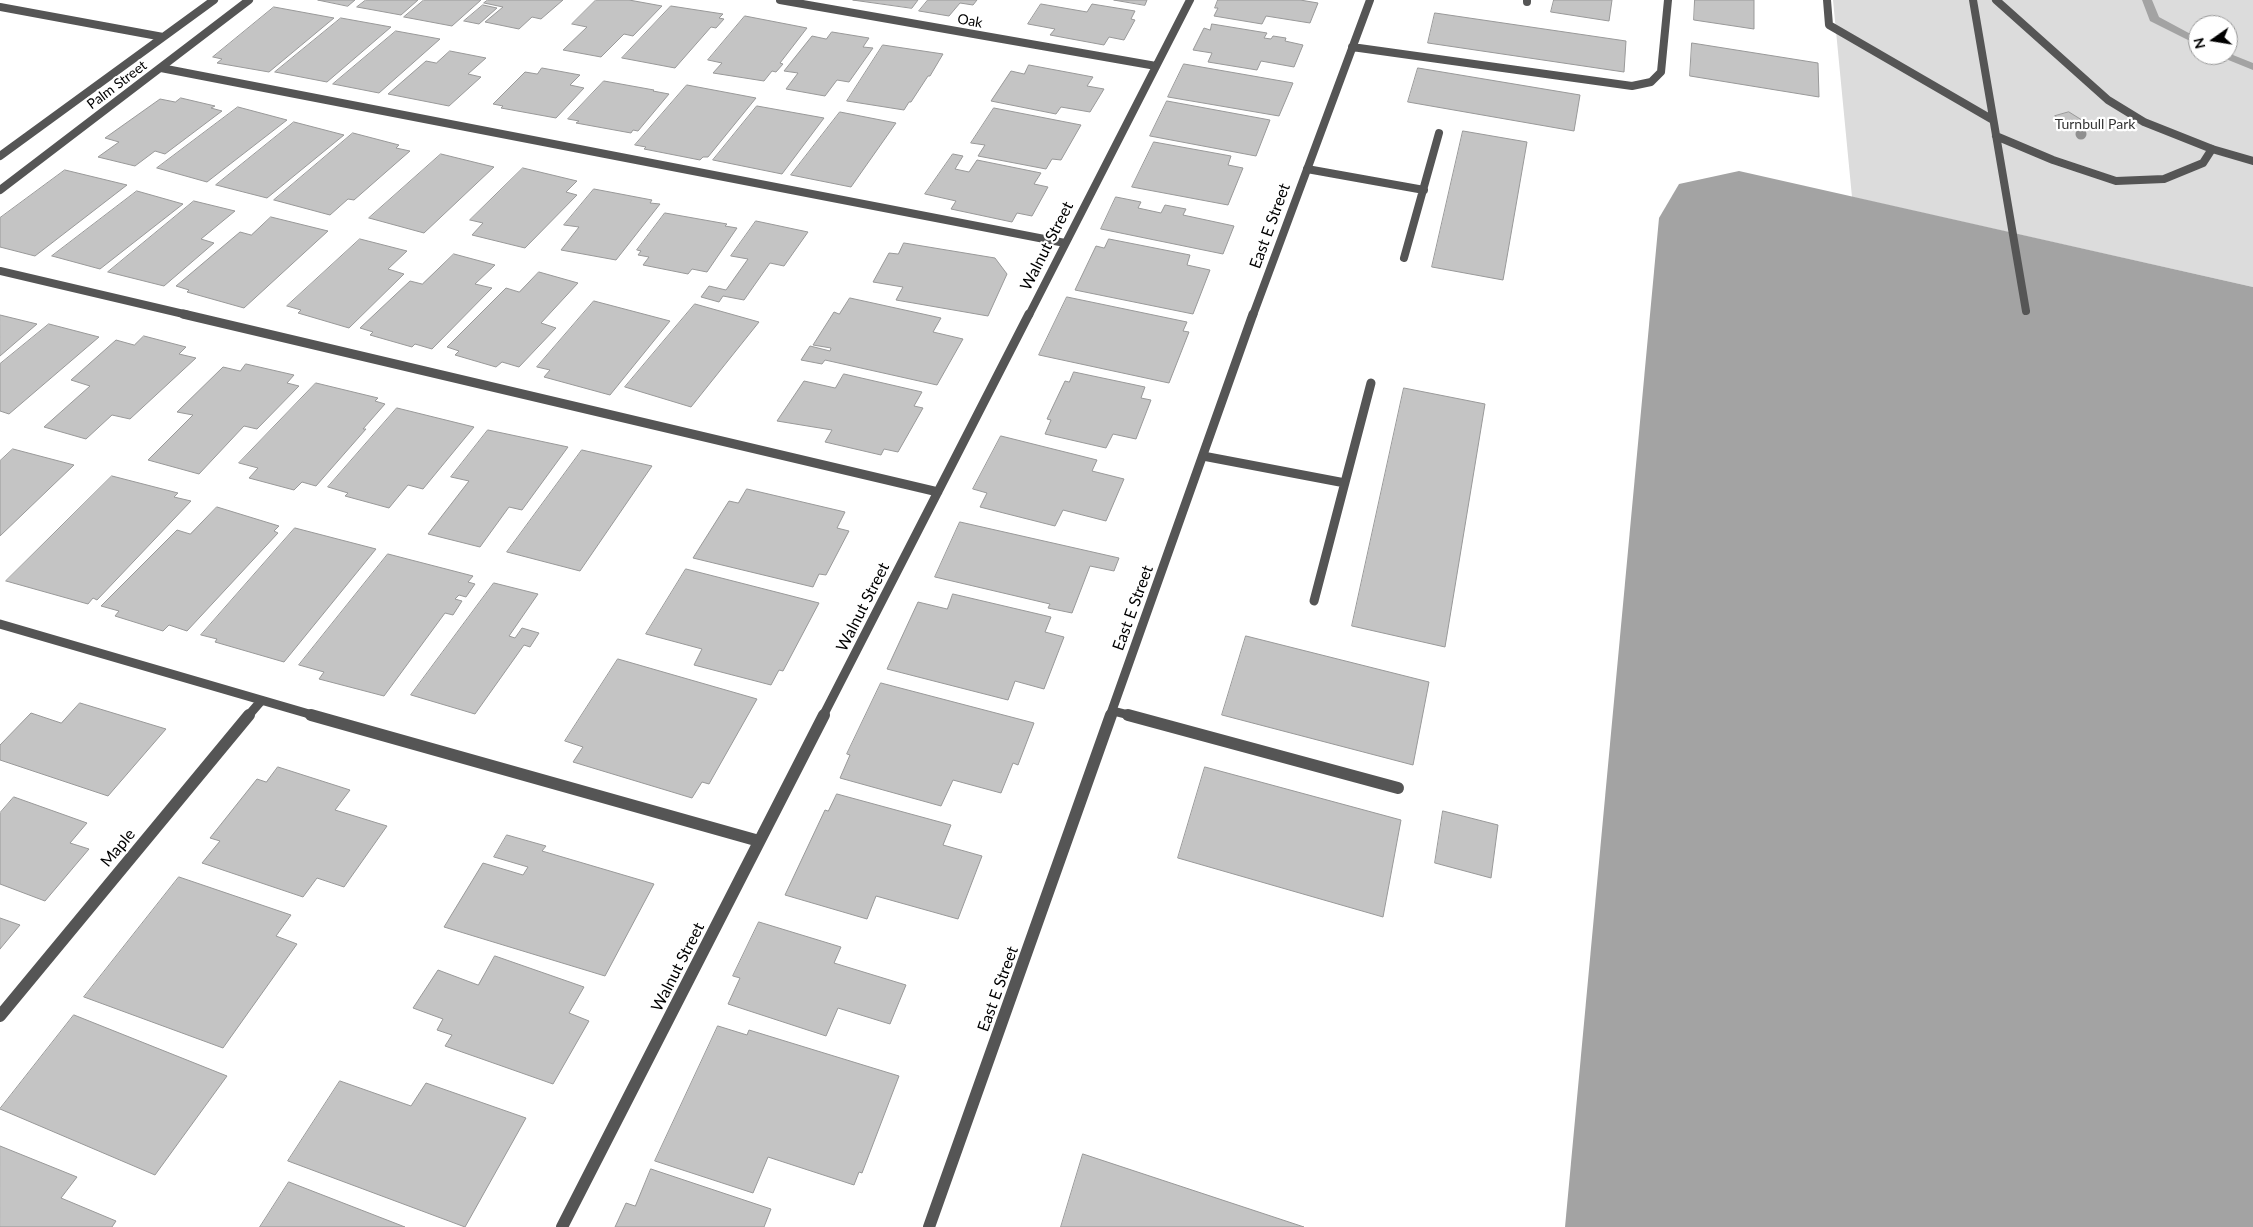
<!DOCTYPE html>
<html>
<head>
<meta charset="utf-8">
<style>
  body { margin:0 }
  #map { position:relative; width:2253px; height:1227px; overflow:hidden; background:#fff; font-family:Lato,sans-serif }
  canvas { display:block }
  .north { position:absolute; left:2188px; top:15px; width:50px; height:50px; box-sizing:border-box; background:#fff; border:1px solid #999; border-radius:50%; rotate:257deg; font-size:14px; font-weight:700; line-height:20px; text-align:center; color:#000 }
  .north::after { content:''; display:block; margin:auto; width:18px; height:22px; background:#000; clip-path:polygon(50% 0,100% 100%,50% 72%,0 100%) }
</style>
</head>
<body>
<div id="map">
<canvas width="2253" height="1227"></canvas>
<div class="north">N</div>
</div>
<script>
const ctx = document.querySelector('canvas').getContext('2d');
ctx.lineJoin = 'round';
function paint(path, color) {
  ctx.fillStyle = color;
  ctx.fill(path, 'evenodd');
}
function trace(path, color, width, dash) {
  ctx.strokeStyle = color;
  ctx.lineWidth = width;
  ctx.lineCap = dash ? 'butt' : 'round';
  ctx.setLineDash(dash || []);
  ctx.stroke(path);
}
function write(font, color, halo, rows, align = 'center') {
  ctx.font = font + ' Lato,sans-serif';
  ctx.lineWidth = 4.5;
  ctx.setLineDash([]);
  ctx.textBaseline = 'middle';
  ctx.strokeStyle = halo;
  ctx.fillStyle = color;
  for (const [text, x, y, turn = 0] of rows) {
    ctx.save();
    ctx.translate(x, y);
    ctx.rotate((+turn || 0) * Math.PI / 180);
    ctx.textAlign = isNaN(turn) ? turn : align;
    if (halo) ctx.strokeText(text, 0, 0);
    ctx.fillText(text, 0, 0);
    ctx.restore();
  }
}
const green = new Path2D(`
  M 1833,0 L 2253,0 L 2253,287 L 1852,197 ZM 2198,25 L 2228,25 L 2228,55 L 2198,55 Z`);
const water = new Path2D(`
  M 1739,171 L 2253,287 L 2253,1227 L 1565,1227 L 1659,218 L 1679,184 Z`);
const stream = new Path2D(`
  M 2142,0 L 2152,0 L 2159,17 L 2198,38 L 2198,45 L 2150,21 Z
  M 2228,53 L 2253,63 L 2253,70 L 2216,55 Z`);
const building = new Path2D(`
  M 318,0 L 355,0 L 348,6 Z
  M 366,0 L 418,0 L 401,15 L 357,7 Z
  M 424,0 L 481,0 L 452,26 L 404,17 Z
  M 488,0 L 563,0 L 541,19 L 532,17 L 519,29 L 485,22 L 503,7 L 484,3 Z
  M 596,0 L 629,0 L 662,6 L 633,36 L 624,34 L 601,57 L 563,50 L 587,27 L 572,24 Z
  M 853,0 L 918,0 L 912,8 Z
  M 928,0 L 977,0 L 973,5 L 960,3 L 949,16 L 919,11 Z
  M 1114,0 L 1147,0 L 1145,5 Z
  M 1218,0 L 1300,0 L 1318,3 L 1310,23 L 1266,16 L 1262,24 L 1214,16 L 1218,8 L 1215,8 Z
  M 1554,0 L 1612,0 L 1609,21 L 1551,12 Z
  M 1695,0 L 1754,0 L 1754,29 L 1694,20 Z
  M 1041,4 L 1087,12 L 1092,4 L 1135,11 L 1131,19 L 1135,20 L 1124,40 L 1109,37 L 1104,45 L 1050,35 L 1055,29 L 1028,24 Z
  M 483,5 L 497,8 L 479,24 L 464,21 Z
  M 671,6 L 723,14 L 719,18 L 724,19 L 716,28 L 711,27 L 675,68 L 622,58 Z
  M 274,7 L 334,18 L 269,72 L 217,63 L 222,59 L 213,57 Z
  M 1435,13 L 1626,41 L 1624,72 L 1428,43 Z
  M 745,16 L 807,28 L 780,63 L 783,64 L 776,72 L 772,71 L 764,81 L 713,73 L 722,63 L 708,60 Z
  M 341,18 L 391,27 L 327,82 L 275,72 Z
  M 1212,24 L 1267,33 L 1264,38 L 1271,39 L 1273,36 L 1286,38 L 1285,41 L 1303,45 L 1294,67 L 1261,61 L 1257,70 L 1208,62 L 1212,53 L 1193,50 L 1204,28 L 1210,30 Z
  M 396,31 L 440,39 L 379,93 L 333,84 Z
  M 832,32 L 869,38 L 863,47 L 873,48 L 849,82 L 837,80 L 825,96 L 786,89 L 798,73 L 784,71 L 812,36 L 826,39 Z
  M 1692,43 L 1818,63 L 1819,97 L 1690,76 Z
  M 883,45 L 943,54 L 930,76 L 928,76 L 911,102 L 909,102 L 904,110 L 847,101 Z
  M 450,51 L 486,58 L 468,74 L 481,77 L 449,106 L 388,94 L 426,61 L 436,63 Z
  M 1184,64 L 1293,83 L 1279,116 L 1168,97 Z
  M 1029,65 L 1093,77 L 1087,86 L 1104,89 L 1090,112 L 1061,107 L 1056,114 L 991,101 L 1011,71 L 1024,74 Z
  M 542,68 L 580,75 L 570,85 L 584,88 L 556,118 L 501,108 L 503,106 L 493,104 L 525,72 L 537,74 Z
  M 1418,68 L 1580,95 L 1574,131 L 1408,102 Z
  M 604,81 L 654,90 L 653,91 L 669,94 L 638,131 L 633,130 L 631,133 L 576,123 L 579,121 L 568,119 Z
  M 687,85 L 756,98 L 708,157 L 703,157 L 700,160 L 644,149 L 646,147 L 635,145 Z
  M 181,98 L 215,106 L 211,108 L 222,111 L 165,154 L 155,151 L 135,166 L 98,157 L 119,142 L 105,138 L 160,99 L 175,102 Z
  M 1167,101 L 1270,120 L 1256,156 L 1150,136 Z
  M 757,106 L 824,118 L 782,174 L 713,160 Z
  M 238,107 L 287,120 L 207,182 L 157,168 Z
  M 994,108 L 1081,125 L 1061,160 L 1052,159 L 1046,169 L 978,156 L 985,145 L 971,143 Z
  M 840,112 L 896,123 L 851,187 L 791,175 Z
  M 2069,112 L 2085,122 L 2071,127 L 2055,116 Z
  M 294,122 L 344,135 L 267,198 L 216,185 Z
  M 1463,131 L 1527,142 L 1503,280 L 1432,267 Z
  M 353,133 L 399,145 L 396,148 L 410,151 L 354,200 L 348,199 L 330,215 L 274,200 Z
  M 1154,142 L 1231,156 L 1228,165 L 1243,168 L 1228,205 L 1132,187 Z
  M 441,154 L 494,167 L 424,233 L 369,218 Z
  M 953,154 L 963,156 L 955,169 L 969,172 L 977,160 L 1041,173 L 1034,184 L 1048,187 L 1032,216 L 1017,213 L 1012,222 L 951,209 L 956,201 L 925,194 Z
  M 523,168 L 577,181 L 566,192 L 577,195 L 525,248 L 472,235 L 483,223 L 470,220 Z
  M 65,170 L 127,185 L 35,256 L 0,247 L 0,218 Z
  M 594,189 L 652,200 L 650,203 L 660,204 L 616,260 L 561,250 L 579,227 L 564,225 Z
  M 137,191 L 183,204 L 100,269 L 52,256 Z
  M 1116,197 L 1141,202 L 1138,208 L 1161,213 L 1165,205 L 1186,209 L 1183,215 L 1234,226 L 1223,254 L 1101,229 Z
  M 194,201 L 235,211 L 201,239 L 214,243 L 164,286 L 108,272 Z
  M 665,213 L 727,224 L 725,226 L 737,228 L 707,272 L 692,269 L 688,274 L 643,265 L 649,257 L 638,255 L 641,251 L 637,250 Z
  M 271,217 L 328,231 L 244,308 L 187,292 L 189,290 L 176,286 L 240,232 L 251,235 Z
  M 756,221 L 808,232 L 784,266 L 770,263 L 744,300 L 723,296 L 719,302 L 701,297 L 709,286 L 726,290 L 748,259 L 731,256 Z
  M 360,239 L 407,251 L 388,269 L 404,274 L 349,328 L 298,313 L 301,310 L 287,306 Z
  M 1109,239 L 1190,255 L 1187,265 L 1210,270 L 1193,314 L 1075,290 L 1096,246 L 1104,248 Z
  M 904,243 L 995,258 L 1007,274 L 988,316 L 896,300 L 903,287 L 873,282 L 889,253 L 898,254 Z
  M 454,254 L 495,265 L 475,284 L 492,288 L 432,349 L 415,344 L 412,347 L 370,335 L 373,332 L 360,328 L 410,281 L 422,284 Z
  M 539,272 L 578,283 L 541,323 L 556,328 L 519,367 L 502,362 L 496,367 L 455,355 L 459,351 L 447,347 L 506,288 L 519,292 Z
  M 1067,297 L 1187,322 L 1183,331 L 1189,332 L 1169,383 L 1039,355 Z
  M 850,298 L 941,318 L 933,332 L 963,339 L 937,385 L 825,360 L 822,364 L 801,360 L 810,346 L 830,351 L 831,348 L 813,345 L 834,312 L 839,314 Z
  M 594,301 L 670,321 L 610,395 L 544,377 L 550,370 L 537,367 Z
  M 695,304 L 759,322 L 691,407 L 625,387 Z
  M 0,315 L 37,324 L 0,356 Z
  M 49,324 L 99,337 L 9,414 L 0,411 L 0,364 Z
  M 144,336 L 186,347 L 179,354 L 196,358 L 130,419 L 112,415 L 86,439 L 44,427 L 90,386 L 71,380 L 116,340 L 134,345 Z
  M 246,364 L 294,375 L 287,383 L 299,386 L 257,429 L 244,426 L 199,474 L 148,460 L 193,415 L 177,412 L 223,367 L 240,371 Z
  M 1074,372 L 1145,387 L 1141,398 L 1151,400 L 1136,439 L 1113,434 L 1106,448 L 1045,434 L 1051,420 L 1047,419 L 1065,381 L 1069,382 Z
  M 844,374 L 922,392 L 914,406 L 923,408 L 898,452 L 884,449 L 881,455 L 825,442 L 832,430 L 777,421 L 804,381 L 835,388 Z
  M 316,383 L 378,398 L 375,401 L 385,404 L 363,429 L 366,429 L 316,486 L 302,482 L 294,490 L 249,478 L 258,468 L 239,463 Z
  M 1404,388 L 1485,404 L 1445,647 L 1352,626 Z
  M 397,408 L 474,427 L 423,489 L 408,485 L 389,508 L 345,496 L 348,493 L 328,487 Z
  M 488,430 L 568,447 L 522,510 L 509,507 L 480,547 L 428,534 L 469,481 L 451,477 Z
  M 1001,436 L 1097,460 L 1092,471 L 1124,479 L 1106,521 L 1063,510 L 1055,526 L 980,507 L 987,493 L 973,489 Z
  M 13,449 L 74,465 L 0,536 L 0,461 Z
  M 582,450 L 652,466 L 580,571 L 507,552 Z
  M 112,476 L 178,493 L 174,497 L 191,501 L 97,600 L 93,598 L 88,604 L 6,581 Z
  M 747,489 L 845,512 L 837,528 L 849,531 L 826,575 L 819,574 L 813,587 L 693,558 L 729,501 L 738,503 Z
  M 217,507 L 279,526 L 274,531 L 278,533 L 187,631 L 169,625 L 163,631 L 115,616 L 119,611 L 101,606 L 177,530 L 190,534 Z
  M 960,522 L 1119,558 L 1114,571 L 1090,566 L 1072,613 L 1048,608 L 1050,604 L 935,577 Z
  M 295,528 L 376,549 L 284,662 L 215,642 L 217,639 L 201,635 Z
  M 388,554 L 473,576 L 468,582 L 475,584 L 466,597 L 459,595 L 455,599 L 462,601 L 453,615 L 445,613 L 384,696 L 319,679 L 324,672 L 299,665 Z
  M 686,569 L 819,603 L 783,671 L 779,670 L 771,685 L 694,665 L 702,649 L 646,634 Z
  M 494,583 L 538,594 L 509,636 L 515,638 L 522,628 L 539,633 L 530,647 L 524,645 L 475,714 L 411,695 Z
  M 953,594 L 1051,617 L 1045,632 L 1064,637 L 1044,689 L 1015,681 L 1008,700 L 887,669 L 918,602 L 947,609 Z
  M 1246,636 L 1429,682 L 1413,765 L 1222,715 Z
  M 618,659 L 757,699 L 709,784 L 702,782 L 692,798 L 573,762 L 583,747 L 565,741 Z
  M 881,683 L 1034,723 L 1018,765 L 1013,763 L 1001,793 L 953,780 L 941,806 L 840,778 L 850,755 L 847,754 Z
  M 80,703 L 166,729 L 108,796 L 0,760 L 0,745 L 31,713 L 61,723 Z
  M 278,767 L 350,790 L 335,810 L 387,826 L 344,887 L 317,878 L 303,897 L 202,863 L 220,841 L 210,838 L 257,779 L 266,782 Z
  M 1205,767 L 1401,820 L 1383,917 L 1178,858 Z
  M 837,794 L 951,825 L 943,845 L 982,856 L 958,919 L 876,896 L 867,919 L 785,895 L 825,810 L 828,811 Z
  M 14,797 L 87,823 L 70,843 L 89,849 L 45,901 L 0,884 L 0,813 Z
  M 1443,811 L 1498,825 L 1491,878 L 1435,863 Z
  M 507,835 L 546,846 L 542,851 L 654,884 L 605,976 L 444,927 L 483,863 L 523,875 L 528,867 L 494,857 Z
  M 179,877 L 291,915 L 276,936 L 297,944 L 223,1048 L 84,997 Z
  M 0,918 L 20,925 L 0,949 Z
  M 759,922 L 841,947 L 834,963 L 906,985 L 890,1024 L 838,1008 L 826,1036 L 728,1004 L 740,978 L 733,976 Z
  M 495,956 L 584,987 L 569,1013 L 589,1021 L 553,1084 L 445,1046 L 452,1035 L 437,1030 L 443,1019 L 413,1008 L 438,970 L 478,985 Z
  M 74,1015 L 227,1076 L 155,1175 L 0,1109 Z
  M 718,1026 L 747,1035 L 749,1030 L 899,1076 L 862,1173 L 859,1172 L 854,1185 L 768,1157 L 753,1193 L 655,1161 Z
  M 340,1081 L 411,1106 L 426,1083 L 526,1118 L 465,1227 L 288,1161 Z
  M 0,1146 L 77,1177 L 61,1198 L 116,1221 L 112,1227 L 0,1227 Z
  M 1083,1154 L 1304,1227 L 1061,1227 Z
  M 651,1169 L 771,1209 L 764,1227 L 615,1227 L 626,1203 L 635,1206 Z
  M 289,1182 L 405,1227 L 260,1227 Z`);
const serviceFar2 = new Path2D(`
  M 1827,0 L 1829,25 L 1993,120
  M 1973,0 L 2026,311
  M 0,7 L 163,37
  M 1996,136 L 2053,160 L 2116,181 L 2164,179 L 2203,163 L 2212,149
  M 0,156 L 214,0
  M 1307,169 L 1424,190
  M 1404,258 L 1439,133`);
const serviceFar1 = new Path2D(`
  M 1203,456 L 1345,483
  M 1314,601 L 1371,383
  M 1113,711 L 1133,716`);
const service = new Path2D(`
  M 1128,715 L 1398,788`);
const minorFar2 = new Path2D(`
  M 780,0 L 1156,66
  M 1527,0 L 1527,2
  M 1996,0 L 2108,100 L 2144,122 L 2212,149 L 2253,161
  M 1352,47 L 1632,86 L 1651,82 L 1661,72 L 1668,0
  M 161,68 L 1065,243
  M 0,190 L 249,0
  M 0,271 L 188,315
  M 1029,315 L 1190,0
  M 1253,315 L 1370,0`);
const minorFar1 = new Path2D(`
  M 183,314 L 938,492
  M 0,624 L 316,716
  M 248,716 L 261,701
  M 823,716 L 1029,314
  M 1110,716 L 1253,314`);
const minor = new Path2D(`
  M 311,715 L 759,841
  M 0,1016 L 249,715
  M 562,1227 L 824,715
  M 929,1227 L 1111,715`);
const trees = [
  [2081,134]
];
const farStreetnames = [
  ["Oak",970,21,10],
  ["Palm Street",117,85,-37]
];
const farParknames = [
  ["Turnbull Park",2095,124]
];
const streetNames = [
  ["East E Street",1270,226,-70],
  ["Walnut Street",1047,246,-63],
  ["Walnut Street",863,607,-63],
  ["East E Street",1133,608,-70],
  ["Maple",118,848,-50],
  ["Walnut Street",678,967,-63],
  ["East E Street",998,989,-70]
];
paint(green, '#dcdcdc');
paint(water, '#a3a3a3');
paint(stream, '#a3a3a3');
paint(building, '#c4c4c4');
trace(building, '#999', 1);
trace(serviceFar2, '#555', 8);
trace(serviceFar1, '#555', 9);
trace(service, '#555', 12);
trace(minorFar2, '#555', 8);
trace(minorFar1, '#555', 9);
trace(minor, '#555', 12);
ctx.fillStyle = '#8f8f8f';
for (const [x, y] of trees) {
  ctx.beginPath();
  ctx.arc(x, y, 5.5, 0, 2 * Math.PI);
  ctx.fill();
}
write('14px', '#000', '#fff', farStreetnames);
write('14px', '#333', '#fff', farParknames);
write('16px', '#000', '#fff', streetNames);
</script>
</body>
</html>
